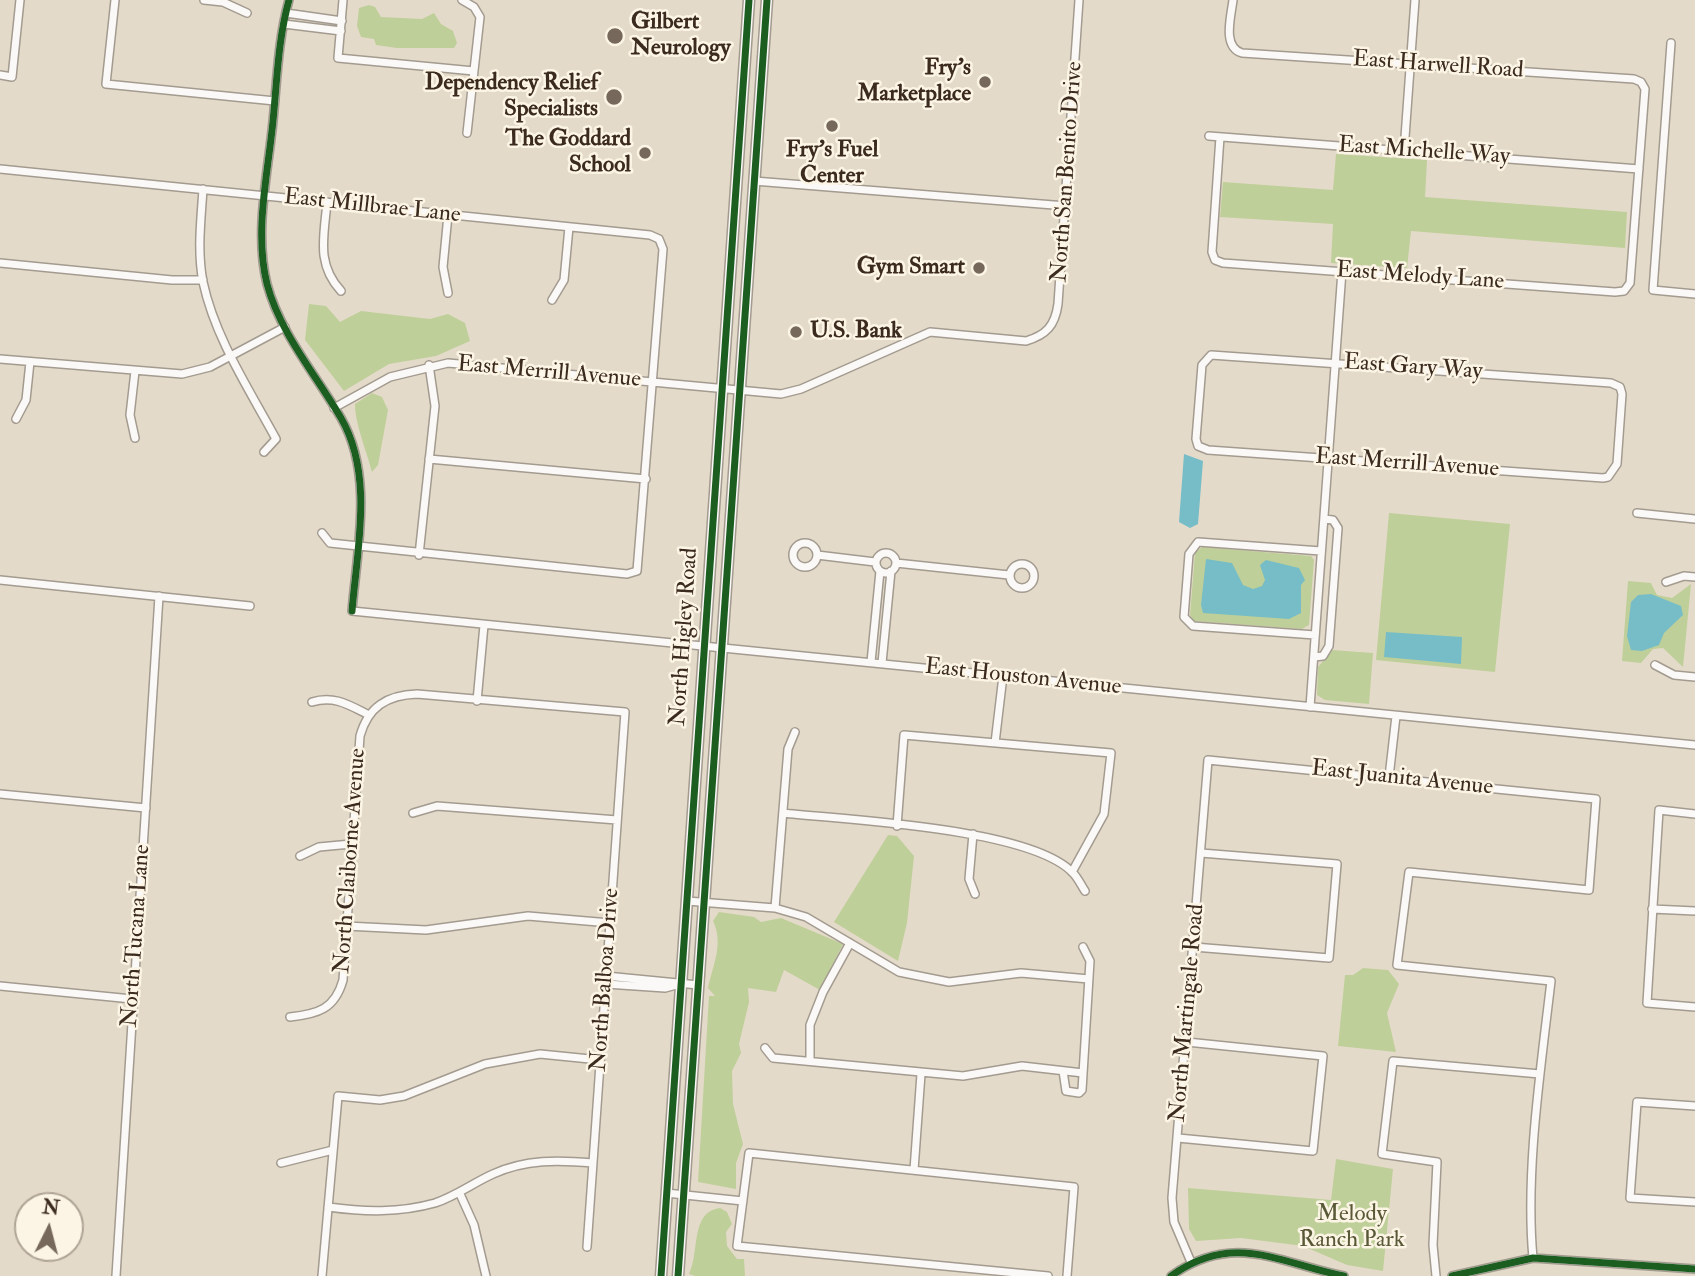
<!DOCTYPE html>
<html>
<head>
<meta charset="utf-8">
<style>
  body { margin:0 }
  #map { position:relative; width:1695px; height:1276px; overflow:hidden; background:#e4dac9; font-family:"IM FELL Double Pica",serif }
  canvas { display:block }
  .north { position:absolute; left:14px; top:1192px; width:70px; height:70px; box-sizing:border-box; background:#fcf5e5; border:2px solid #afa495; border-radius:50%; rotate:6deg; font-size:19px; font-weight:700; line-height:28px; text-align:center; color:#3b2a1e }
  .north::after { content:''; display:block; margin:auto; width:24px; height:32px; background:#76685a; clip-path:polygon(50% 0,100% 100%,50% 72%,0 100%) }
</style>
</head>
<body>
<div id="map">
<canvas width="1695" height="1276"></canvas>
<div class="north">N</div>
</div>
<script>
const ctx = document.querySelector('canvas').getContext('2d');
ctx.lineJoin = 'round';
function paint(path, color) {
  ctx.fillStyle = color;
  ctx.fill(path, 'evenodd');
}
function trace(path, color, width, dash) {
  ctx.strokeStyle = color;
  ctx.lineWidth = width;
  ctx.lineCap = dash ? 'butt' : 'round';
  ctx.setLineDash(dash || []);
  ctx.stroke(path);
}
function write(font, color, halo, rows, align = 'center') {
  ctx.font = font + ' "IM FELL Double Pica",serif';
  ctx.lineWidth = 5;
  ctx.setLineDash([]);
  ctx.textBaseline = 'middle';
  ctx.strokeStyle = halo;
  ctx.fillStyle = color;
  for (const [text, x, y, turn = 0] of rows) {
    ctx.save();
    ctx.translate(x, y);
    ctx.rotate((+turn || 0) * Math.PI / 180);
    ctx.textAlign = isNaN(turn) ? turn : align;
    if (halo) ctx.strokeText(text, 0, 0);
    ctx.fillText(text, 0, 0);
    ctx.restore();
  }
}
const green = new Path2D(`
  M 369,5 L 375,7 L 381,17 L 422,19 L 434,13 L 441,24 L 453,31 L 457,43 L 454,48 L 397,48 L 376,45 L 374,39 L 361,37 L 357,26 L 359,8 Z
  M 1336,154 L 1427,160 L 1425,197 L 1627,212 L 1625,248 L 1411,231 L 1407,268 L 1331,263 L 1333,224 L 1220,217 L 1223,182 L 1333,190 Z
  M 309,304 L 326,306 L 340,322 L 361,311 L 430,319 L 448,314 L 465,323 L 470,341 L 436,356 L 389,364 L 344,391 L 305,340 Z
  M 372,393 L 382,397 L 388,410 L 378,465 L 372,472 C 367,452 355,424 355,404 Z
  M 1389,513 L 1510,524 L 1495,672 L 1376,660 Z
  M 1202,547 L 1311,556 L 1314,560 L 1309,625 L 1302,629 L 1193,621 L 1190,615 L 1195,553 Z
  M 1628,581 L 1651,583 L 1657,595 L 1672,598 L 1691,584 L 1683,667 L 1663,648 L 1653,649 L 1641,663 L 1622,661 Z
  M 1332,650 L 1373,653 L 1369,704 L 1325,700 L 1317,695 L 1318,667 Z
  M 888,835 L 897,836 L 914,856 L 907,923 L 898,961 L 834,922 Z
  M 719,912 L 754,917 L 761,922 L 781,918 L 843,944 L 820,990 L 784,970 L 776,992 L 748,988 L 749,1002 L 739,1044 L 741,1053 L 732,1071 L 733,1104 L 743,1144 L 736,1163 L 736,1189 L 698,1182 L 709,996 L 715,996 L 708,988 C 713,964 724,944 713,921 Z
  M 1363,968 L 1388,970 L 1399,984 L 1387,1013 L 1396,1052 L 1338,1046 L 1345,975 L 1353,975 Z
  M 1336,1159 L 1393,1169 L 1383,1271 L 1347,1265 L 1303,1246 L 1241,1238 L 1196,1241 L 1189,1229 L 1188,1188 L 1331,1200 Z
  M 720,1208 L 727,1212 L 732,1224 L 726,1232 L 727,1246 L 737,1259 L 744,1259 L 745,1276 L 695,1276 L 689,1274 C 700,1251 690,1212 720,1208 Z`);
const water = new Path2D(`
  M 1184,454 L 1203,461 L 1198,524 L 1190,528 L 1179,522 Z
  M 1206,559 L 1232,563 L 1243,585 L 1253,589 L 1262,586 L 1265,580 L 1260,565 L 1266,560 L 1299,568 L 1305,580 L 1301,585 L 1301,613 L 1289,619 L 1203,613 L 1201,605 Z
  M 1651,594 L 1681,606 L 1683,615 L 1664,633 L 1659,645 L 1642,651 L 1631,650 L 1627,636 L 1631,602 L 1638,595 Z
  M 1386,632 L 1462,637 L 1461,664 L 1384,657 Z`);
const street = new Path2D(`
  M 115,0 L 106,84 L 275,101
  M 204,0 L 223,2 L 247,13
  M 289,0 C 278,39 277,81 273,121 C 268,173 254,232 267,284 C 280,333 316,375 341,418 C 374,475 357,549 352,611 L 1695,745
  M 343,0 L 338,58 L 474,71
  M 462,0 L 474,7 L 480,17 L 467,133
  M 286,13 L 342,21
  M 284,24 L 341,31
  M 1671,43 L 1653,290 L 1695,294
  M 0,75 L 12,77 L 20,0
  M 1209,136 L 1639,169
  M 1220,137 L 1212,252 L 1215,260 L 1223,263 L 1615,292 L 1624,291 L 1630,283 L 1645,89 L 1641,82 L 1634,79 L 1242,53 C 1222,47 1231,17 1233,0
  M 1404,151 L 1415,0
  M 0,169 L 650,235 L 659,239 L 663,249 L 637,571 L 627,574 L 330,543 L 322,533
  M 754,181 L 1066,206
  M 203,189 C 201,220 197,251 203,282 C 215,338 249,389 276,439 L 264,452
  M 327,202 C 324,237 316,264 341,291
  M 448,215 L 443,267 L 448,293
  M 0,263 L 172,280 L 203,280
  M 552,300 L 564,280 L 569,227
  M 1211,355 L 1611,383 L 1620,387 L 1622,394 L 1617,464 L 1608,477 L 1603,478 L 1208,450 L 1198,446 L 1196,439 L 1202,365 Z
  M 0,359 L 182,374 L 210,367 L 285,327
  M 135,371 L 130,415 L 135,438
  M 334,408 L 390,377 L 448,363 L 781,394 L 801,389 L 930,332 L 1026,341 C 1046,335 1055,326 1058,304 L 1079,0
  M 16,419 L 26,400 L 30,362
  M 429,459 L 646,479
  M 1637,513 L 1695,519
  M793 555a12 12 0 1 1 24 0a12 12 0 1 1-24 0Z
  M876 563a10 10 0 1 1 20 0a10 10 0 1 1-20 0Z
  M 419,555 L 435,406 L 429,365
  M 817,555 L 875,562
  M 896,563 L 1009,575
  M1010 576a12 12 0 1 1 24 0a12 12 0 1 1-24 0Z
  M 0,580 L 250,606
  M 1666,582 L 1684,576 L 1695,577
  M 1315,635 L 1193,626 L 1184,617 L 1189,554 L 1198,542 L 1321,551
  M 1314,657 L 1323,656 L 1329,646 L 1338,528 L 1333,520 L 1324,519
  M 871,662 L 880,571
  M 882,663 L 891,571
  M 1655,665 L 1674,675 L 1695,677
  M 477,701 L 484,625
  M 312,702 C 334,695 349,705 369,715
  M 1310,707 L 1342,271
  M 995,743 L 1003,676
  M 1389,777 L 1396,716
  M 0,794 L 146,808
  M 413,813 L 437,806 L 617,820
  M 783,813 C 847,820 1031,828 1073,873 C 1078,878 1081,885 1085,891
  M 1695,814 L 1659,810 L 1647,1003 L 1695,1007
  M 897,826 L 904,735 L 1111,753 L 1104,814 L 1072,872
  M 973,834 L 969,879 L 975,894
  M 300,856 L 319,847 L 351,844
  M 687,901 L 775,908 L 806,917 L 899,972 L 949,982 L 1021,973 L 1089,979
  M 775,908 L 788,749 L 795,732
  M 1652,909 L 1695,911
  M 346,926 L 426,930 L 528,916 L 610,923
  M 1194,947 L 1329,958 L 1337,864 L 1201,853
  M 606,976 L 698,985
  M 606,984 L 665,988 L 680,984
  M 0,986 L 132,999
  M 290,1017 C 318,1014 335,1009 343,980 L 360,736 C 368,707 387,695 417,694 L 625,712 L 587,1247
  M 765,1048 L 773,1058 L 963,1076 L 1022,1066 L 1083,1073
  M 810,1061 L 810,1025 L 823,992 L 850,943
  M 1063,1071 L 1066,1091 L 1079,1093 L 1082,1090 L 1090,961 L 1083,947
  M 1695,1106 L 1637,1102 L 1630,1198 L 1695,1202
  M 1178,1138 L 1313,1151 L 1323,1056 L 1187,1042
  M 281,1163 L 333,1150
  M 914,1170 L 921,1074
  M 666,1193 L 743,1201
  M 460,1194 L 474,1225 L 486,1276
  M 328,1207 C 365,1212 399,1213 435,1203 C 456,1196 473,1183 493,1174 C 526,1159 558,1160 593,1163
  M 1191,1262 L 1174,1222 L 1172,1198 L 1208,760 L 1596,799 L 1589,890 L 1409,872 L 1397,965 L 1551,981 C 1541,1067 1525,1172 1533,1258
  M 116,1276 L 159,596
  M 322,1276 L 338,1096 L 380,1100 L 404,1096 L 485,1064 L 540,1054 L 600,1060
  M 1048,1276 L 737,1246 L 749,1153 L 1074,1187 L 1067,1276
  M 1171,1276 C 1234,1231 1279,1263 1344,1276
  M 1436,1276 L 1433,1245 L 1437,1162 L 1382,1154 L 1393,1061 L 1540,1074
  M 1452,1276 L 1533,1258 L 1695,1269`);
const secondary = new Path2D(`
  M 661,1276 L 749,0
  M 678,1276 L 767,0`);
const cycleway = new Path2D(`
  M 289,0 C 278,39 277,81 273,121 C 268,173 254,232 267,284 C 280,333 316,375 341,418 C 374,475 357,549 352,611
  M 661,1276 L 749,0
  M 678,1276 L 767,0
  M 1171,1276 C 1234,1231 1279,1263 1344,1276
  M 1452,1276 L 1533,1258 L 1695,1269`);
const markers = [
  [615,36,9,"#76685a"],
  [985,82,7,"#76685a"],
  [614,97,9,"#76685a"],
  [832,126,7,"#76685a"],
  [645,153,7,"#76685a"],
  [979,268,7,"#76685a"],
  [796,332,7,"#76685a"]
];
const poiNames = [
  ["Gilbert",631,23,"left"],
  ["Neurology",631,49,"left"],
  ["Fry's",971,69],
  ["Marketplace",971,95],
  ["Dependency Relief",598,84],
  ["Specialists",598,110],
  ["The Goddard",631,140],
  ["School",631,166],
  ["Fry's Fuel",832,151,"center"],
  ["Center",832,177,"center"],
  ["Gym Smart",965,268],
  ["U.S. Bank",810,332,"left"]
];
const streetNames = [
  ["East Harwell Road",1438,66,4],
  ["East Michelle Way",1424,152,4],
  ["North San Benito Drive",1068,172,-86],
  ["East Millbrae Lane",372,207,6],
  ["East Melody Lane",1420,277,4],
  ["East Gary Way",1413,368,4],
  ["East Merrill Avenue",549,373,5],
  ["East Merrill Avenue",1407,464,4],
  ["North Higley Road",685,637,-86],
  ["East Houston Avenue",1023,678,6],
  ["East Juanita Avenue",1402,779,6],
  ["North Claiborne Avenue",351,861,-86],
  ["North Tucana Lane",137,936,-86],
  ["North Balboa Drive",606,980,-86],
  ["North Martingale Road",1188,1013,-85]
];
const parkNames = [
  ["Melody",1352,1215],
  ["Ranch Park",1352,1241]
];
paint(green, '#bfcf99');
paint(water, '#76bdc7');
trace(street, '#a39b90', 10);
trace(secondary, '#a39b90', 13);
trace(street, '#fbf9f7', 7);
trace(secondary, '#fbf9f7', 10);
trace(cycleway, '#1b5e20', 7);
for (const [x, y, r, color] of markers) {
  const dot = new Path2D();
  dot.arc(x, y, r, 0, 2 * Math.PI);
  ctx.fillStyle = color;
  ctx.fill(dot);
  trace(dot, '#fcf5e5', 2.5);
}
write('bold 23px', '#3b2a1e', '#fcf5e5', poiNames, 'right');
write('23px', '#3b2a1e', '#fcf5e5', streetNames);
write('23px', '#595937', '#fcf5e5', parkNames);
</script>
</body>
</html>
